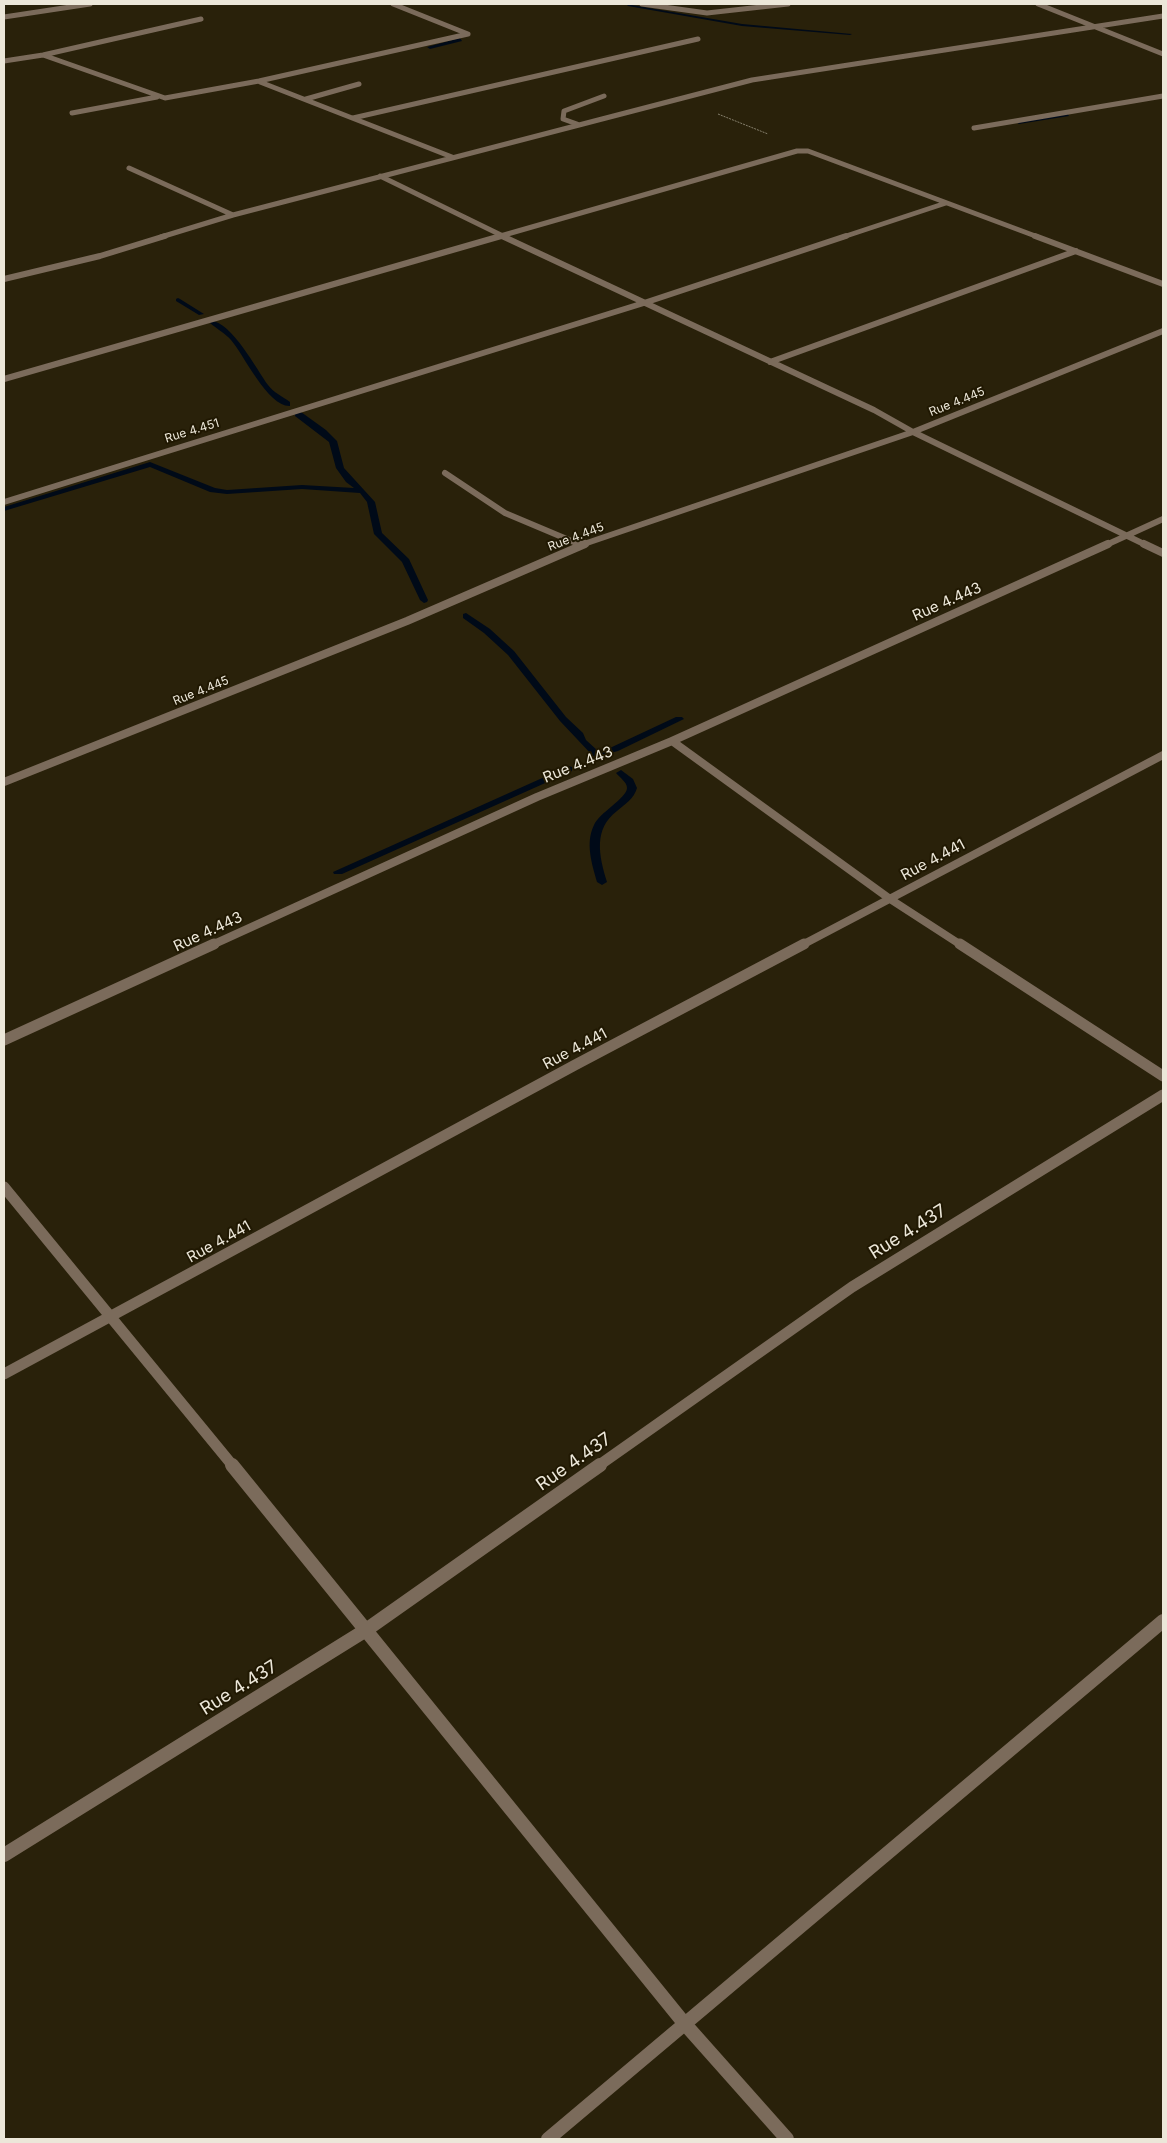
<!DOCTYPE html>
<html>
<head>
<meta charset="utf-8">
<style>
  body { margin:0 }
  #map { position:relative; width:1167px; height:2143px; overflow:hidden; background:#29210a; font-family:Inter,sans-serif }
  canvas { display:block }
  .frame { position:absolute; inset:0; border:5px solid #ece7d9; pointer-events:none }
</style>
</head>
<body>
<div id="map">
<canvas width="1167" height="2143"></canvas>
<div class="frame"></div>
</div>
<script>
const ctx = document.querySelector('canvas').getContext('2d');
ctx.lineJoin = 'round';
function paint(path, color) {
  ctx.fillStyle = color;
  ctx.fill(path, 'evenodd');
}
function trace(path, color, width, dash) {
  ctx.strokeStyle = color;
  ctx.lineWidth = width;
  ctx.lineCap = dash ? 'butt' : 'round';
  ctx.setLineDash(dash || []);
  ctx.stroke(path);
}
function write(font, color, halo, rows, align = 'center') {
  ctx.font = font + ' Inter,sans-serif';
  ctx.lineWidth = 4;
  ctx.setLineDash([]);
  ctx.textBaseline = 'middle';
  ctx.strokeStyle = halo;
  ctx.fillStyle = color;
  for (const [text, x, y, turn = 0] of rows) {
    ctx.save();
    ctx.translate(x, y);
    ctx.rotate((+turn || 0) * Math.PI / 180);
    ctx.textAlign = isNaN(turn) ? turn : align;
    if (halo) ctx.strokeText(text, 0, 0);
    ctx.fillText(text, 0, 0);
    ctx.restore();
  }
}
const stream = new Path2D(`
  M 626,4 L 742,24 L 852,34 L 850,35 L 742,26 L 628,6 Z
  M 460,38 L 462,41 L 430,49 L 427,47 Z
  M 1067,113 L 1069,116 L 1019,124 L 1016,122 Z
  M 178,298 L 180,299 L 204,314 L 199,315 L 176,301 L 176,299 Z
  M 210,321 C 230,319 257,370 268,385 C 273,392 283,397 290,402 L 290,406 C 268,407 244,355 231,340 C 226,334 217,329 210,323 Z
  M 295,412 L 301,412 L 326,430 L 337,441 L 344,468 L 375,502 L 382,533 L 409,559 L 428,600 L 427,602 L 424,603 L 420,600 L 402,562 L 374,534 L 367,502 L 360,493 L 302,489 L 227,494 L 210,492 L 150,467 L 4,511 L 4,507 L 150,462 L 215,488 L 227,490 L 302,485 L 354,488 L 346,482 L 336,468 L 329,442 L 295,416 Z
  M 466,613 L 490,629 L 514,651 L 566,717 L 583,733 L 586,740 L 598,751 L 612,747 L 676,717 L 682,717 L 684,719 L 618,751 L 596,757 L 593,756 L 560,721 L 508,655 L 484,633 L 463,618 L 463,614 Z
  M 569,766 L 572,767 L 572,771 L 342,874 L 334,874 L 333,872 Z
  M 621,770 L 633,779 L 637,788 C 634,799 625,804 617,811 C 593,829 599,856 607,882 L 602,885 L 597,882 C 592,864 585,843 594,825 C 599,813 627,798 627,788 C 627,782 620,778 616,773 Z`);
const path = new Path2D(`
  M 718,114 L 768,134`);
const laneFar2 = new Path2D(`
  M 306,99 L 359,84
  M 577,124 L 563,119 L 564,111 L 604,96`);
const laneFar1 = new Path2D(`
  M 445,473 L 505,513 L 581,545`);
const lane = new Path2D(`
  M 578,544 L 581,545`);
const streetFar4 = new Path2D(`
  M 393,4 L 468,34
  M 642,4 L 707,13 L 788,4
  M 1038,4 L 1163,54
  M 4,17 L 90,4
  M 43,55 L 165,98 L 259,81 L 468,34
  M 4,61 L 43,55 L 201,19
  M 260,82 L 452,157
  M 72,113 L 157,97
  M 353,118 L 698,39
  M 974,128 L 1163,96
  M 129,168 L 233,215 L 752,80 L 1163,16
  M 380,176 L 505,237
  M 161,237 L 233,215
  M 497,237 L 797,151 L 808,151 L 1038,237
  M 843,237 L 946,203`);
const streetFar3 = new Path2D(`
  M 502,236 L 874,410 L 913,432 L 1146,545
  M 1035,236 L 1163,284
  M 4,279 L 100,256 L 165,236
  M 770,362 L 1076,251
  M 4,379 L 501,236
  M 4,502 L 647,302 L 846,236
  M 581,545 L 913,432 L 1163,331
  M 1106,545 L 1163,519`);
const streetFar2 = new Path2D(`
  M 1144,544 L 1163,553
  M 672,741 L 890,899 L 961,945
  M 4,782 L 407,621 L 585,544
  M 212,945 L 537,797 L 672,741 L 1108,544
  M 802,945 L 1163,755`);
const streetFar1 = new Path2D(`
  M 960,944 L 1163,1076
  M 4,1040 L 214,944
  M 4,1187 L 233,1466
  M 4,1374 L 575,1065 L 804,944
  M 598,1466 L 852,1287 L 1163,1095`);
const street = new Path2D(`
  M 232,1465 L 684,2023 L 787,2139
  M 4,1855 L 366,1630 L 600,1465
  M 548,2139 L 1163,1621`);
const farStreetnames = [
  ["Rue 4.445",957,402,-22],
  ["Rue 4.451",192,431,-17],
  ["Rue 4.445",576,537,-21],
  ["Rue 4.445",201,691,-22]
];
const streetNames = [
  ["Rue 4.443",947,602,-24],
  ["Rue 4.443",578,765,-22],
  ["Rue 4.441",933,860,-28],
  ["Rue 4.443",208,932,-25],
  ["Rue 4.441",575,1049,-28],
  ["Rue 4.441",219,1242,-29]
];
const nearStreetnames = [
  ["Rue 4.437",908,1232,-32],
  ["Rue 4.437",574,1462,-35],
  ["Rue 4.437",239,1688,-32]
];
paint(stream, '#000a18');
trace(path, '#88826f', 1, [2, 1]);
trace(laneFar2, '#7b6b5b', 5);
trace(laneFar1, '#7b6b5b', 6);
trace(lane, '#7b6b5b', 8);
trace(streetFar4, '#7b6b5b', 5);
trace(streetFar3, '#7b6b5b', 6);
trace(streetFar2, '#7b6b5b', 8);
trace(streetFar1, '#7b6b5b', 11);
trace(street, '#7b6b5b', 14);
write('12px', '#ece7d9', '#201802', farStreetnames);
write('15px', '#ece7d9', '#201802', streetNames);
write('18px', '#ece7d9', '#201802', nearStreetnames);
</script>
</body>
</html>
